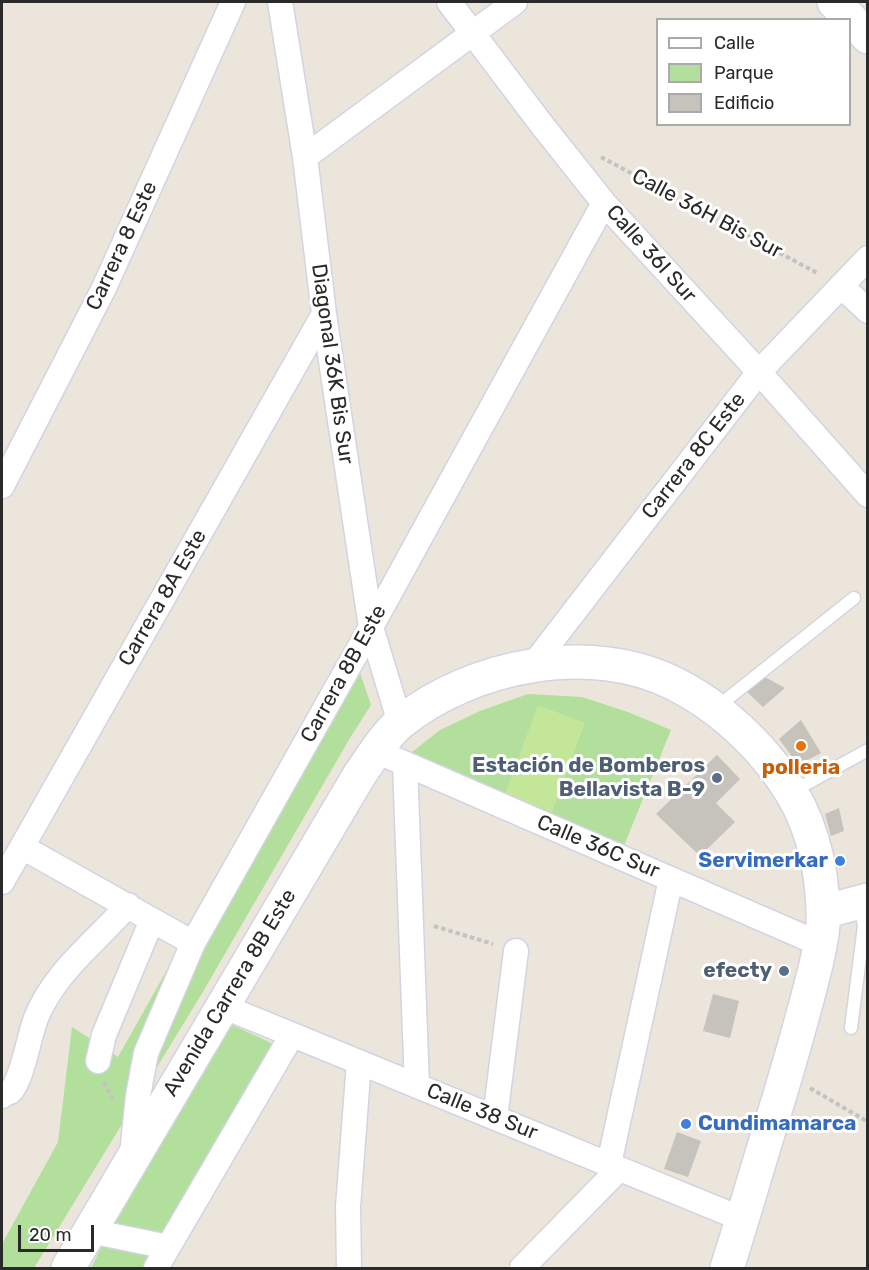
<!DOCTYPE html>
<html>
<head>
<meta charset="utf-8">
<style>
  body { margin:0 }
  #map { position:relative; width:869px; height:1270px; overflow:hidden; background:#ebe5dc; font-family:Rubik,sans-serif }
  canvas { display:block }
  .frame { position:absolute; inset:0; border:3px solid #2a2a2a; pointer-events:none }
  .legend { position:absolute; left:656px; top:18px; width:195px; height:108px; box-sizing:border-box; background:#fff; border:2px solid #aaa; margin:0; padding:8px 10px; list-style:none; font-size:18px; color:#2a2a2a }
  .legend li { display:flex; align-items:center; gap:12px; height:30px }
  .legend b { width:30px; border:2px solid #aaa }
  .scale { position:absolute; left:18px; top:1225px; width:76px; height:27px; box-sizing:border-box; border:3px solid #2a2a2a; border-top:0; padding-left:8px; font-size:18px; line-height:21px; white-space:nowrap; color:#2a2a2a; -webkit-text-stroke:4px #fff; paint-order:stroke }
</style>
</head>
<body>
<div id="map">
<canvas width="869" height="1270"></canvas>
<div class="frame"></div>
<ul class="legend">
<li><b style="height:8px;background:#fff"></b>Calle</li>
<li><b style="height:16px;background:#b2df9b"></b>Parque</li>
<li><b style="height:16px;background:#c6c2bc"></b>Edificio</li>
</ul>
<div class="scale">20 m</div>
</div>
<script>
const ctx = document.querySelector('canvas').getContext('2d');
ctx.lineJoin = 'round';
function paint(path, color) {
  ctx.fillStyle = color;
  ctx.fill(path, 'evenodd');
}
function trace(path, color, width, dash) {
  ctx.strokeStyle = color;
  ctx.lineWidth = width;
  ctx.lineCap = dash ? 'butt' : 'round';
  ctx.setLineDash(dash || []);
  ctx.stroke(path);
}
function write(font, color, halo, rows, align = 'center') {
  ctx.font = font + ' Rubik,sans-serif';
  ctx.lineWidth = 6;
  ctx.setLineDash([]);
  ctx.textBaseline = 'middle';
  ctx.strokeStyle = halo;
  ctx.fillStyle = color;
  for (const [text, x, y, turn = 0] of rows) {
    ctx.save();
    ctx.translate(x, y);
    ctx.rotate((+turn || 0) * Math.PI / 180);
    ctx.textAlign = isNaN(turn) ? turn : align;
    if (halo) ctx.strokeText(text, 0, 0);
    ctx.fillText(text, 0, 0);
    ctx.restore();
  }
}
const green = new Path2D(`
  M 350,644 L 371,705 L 350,738 L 201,995 L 34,1268 L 2,1268 L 2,1244 L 58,1142 L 72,1027 L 118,1057 Z
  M 528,694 L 582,697 L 628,712 L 671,730 L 623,848 L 407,756 L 440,730 L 480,711 Z
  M 226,1022 L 284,1049 L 155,1268 L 91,1268 L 142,1166 Z`);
const pitch = new Path2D(`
  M 538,705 L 585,723 L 552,812 L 505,794 Z`);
const building = new Path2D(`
  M 763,676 L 785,688 L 763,707 L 747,692 Z
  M 801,720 L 821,753 L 798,765 L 779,739 Z
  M 717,755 L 740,779 L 716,803 L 735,822 L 700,856 L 656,814 Z
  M 839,808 L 844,831 L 831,836 L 825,814 Z
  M 713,994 L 739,1001 L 730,1038 L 703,1031 Z
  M 677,1132 L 701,1141 L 688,1177 L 664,1169 Z`);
const path = new Path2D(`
  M 601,157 L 819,274
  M 434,926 L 493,944
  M 104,1082 L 113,1100
  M 810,1088 L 868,1122`);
const lane = new Path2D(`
  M 716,708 L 854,598
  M 793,791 L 868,750
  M 851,1028 L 864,926 L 860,905`);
const street = new Path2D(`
  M 280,2 L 305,157 L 324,314 L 371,627 L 400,723
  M 449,2 L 542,125 L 604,203 L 759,372 L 868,495
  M 305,157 L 515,2
  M 841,286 L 868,311
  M 2,486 L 104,288 L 233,2
  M 533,665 L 759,372 L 868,258
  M 376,751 L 820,944
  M 405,764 L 417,1086
  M 22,847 L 193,943
  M 2,882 L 324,314
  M 222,1006 L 742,1219
  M 98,1061 L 104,1035 L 152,920
  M 2,1096 C 2,1095 9,1092 10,1092 C 22,1081 29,1036 36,1018 C 55,971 96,942 128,905
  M 495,1118 L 516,951
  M 132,1154 L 138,1096 L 146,1053 L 193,943 L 371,627 L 604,203
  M 609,1164 L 671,879
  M 90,1231 L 168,1247
  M 156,1268 L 292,1035
  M 349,1268 L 348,1207 L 359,1062
  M 522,1268 L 619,1169`);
const secondary = new Path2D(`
  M 834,2 L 868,37
  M 823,912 L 868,900
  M 68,1268 L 360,774 C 372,757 385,735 401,722 C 472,665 592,641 675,684 C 707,700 735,723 759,749 C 793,787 812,823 820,875 C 822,891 824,909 823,925 C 821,950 813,976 807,1000 C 798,1033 789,1065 779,1098 C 761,1155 745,1212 727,1268`);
const markers = [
  [801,746,6,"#e8710a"],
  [717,778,6,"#5c6f8a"],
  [840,861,6,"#3f7fe0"],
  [784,971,6,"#5c6f8a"],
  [686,1124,6,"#3f7fe0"]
];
const streetNames = [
  ["Calle 36H Bis Sur",707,214,28],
  ["Carrera 8 Este",122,246,-65],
  ["Calle 36I Sur",651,254,48],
  ["Diagonal 36K Bis Sur",332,364,82],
  ["Carrera 8C Este",694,456,-52],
  ["Carrera 8A Este",163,598,-60],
  ["Carrera 8B Este",344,674,-61],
  ["Calle 36C Sur",598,847,23],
  ["Avenida Carrera 8B Este",230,993,-59],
  ["Calle 38 Sur",482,1112,22]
];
const serviceNames = [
  ["Estación de Bomberos",705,766],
  ["Bellavista B-9",705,790],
  ["efecty",772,971]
];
const foodNames = [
  ["polleria",801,768]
];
const shopNames = [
  ["Servimerkar",828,861],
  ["Cundimamarca",698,1124,"left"]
];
paint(green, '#b2df9b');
paint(pitch, '#c4e698');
paint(building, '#c6c2bc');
trace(lane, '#d2d4e2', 15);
trace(street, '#d2d4e2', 27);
trace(secondary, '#d2d4e2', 36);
trace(path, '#c3c3c3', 4, [4.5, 3]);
trace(lane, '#fff', 12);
trace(street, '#fff', 24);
trace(secondary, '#fff', 33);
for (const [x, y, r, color] of markers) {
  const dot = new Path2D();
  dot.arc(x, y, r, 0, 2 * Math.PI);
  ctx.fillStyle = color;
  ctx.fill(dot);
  trace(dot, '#fff', 2);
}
write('21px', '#2a2a2a', '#fff', streetNames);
write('bold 21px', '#4e5e75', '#fff', serviceNames, 'right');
write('bold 21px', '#c56008', '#fff', foodNames);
write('bold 21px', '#366cbe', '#fff', shopNames, 'right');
</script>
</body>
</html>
